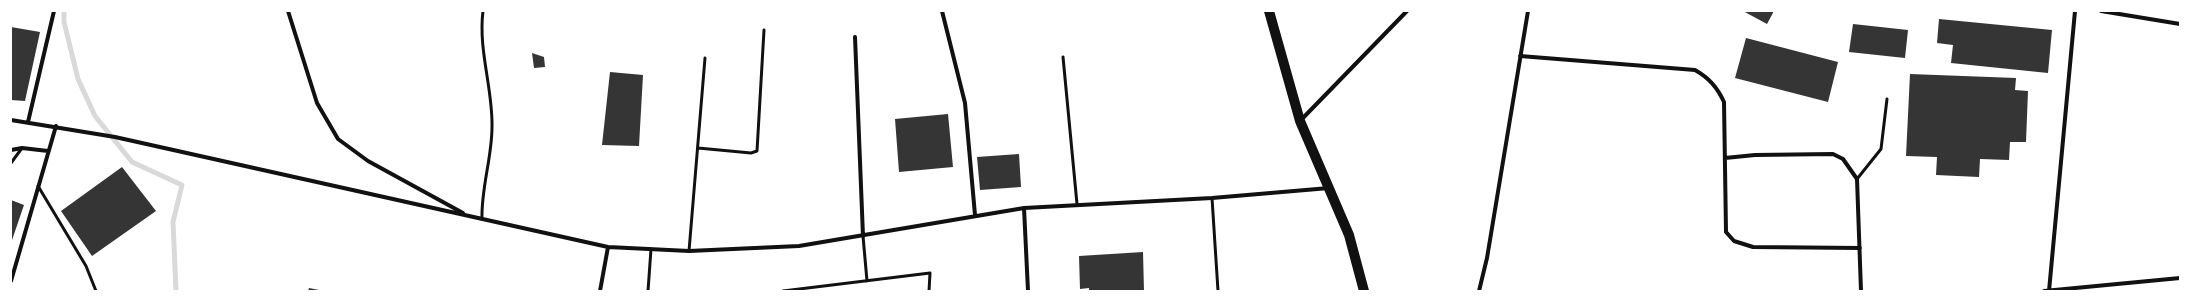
<!DOCTYPE html>
<html>
<head>
<meta charset="utf-8">
<style>
  body { margin:0 }
  #map { position:relative; width:2191px; height:302px; overflow:hidden; background:#fff; font-family:"Archivo Narrow",sans-serif }
  canvas { display:block }
  .frame { position:absolute; inset:0; border:12px solid #fff; pointer-events:none }
</style>
</head>
<body>
<div id="map">
<canvas width="2191" height="302"></canvas>
<div class="frame"></div>
</div>
<script>
const ctx = document.querySelector('canvas').getContext('2d');
ctx.lineJoin = 'round';
function trace(path, color, width, dash) {
  ctx.strokeStyle = color;
  ctx.lineWidth = width;
  ctx.lineCap = dash ? 'butt' : 'round';
  ctx.setLineDash(dash || []);
  ctx.stroke(path);
}
function paint(path, color) {
  ctx.fillStyle = color;
  ctx.fill(path, 'evenodd');
}
const stream = new Path2D(`
  M 64,11 L 64,22 L 78,79 L 95,116 L 132,162 L 182,185 L 173,222 L 176,291`);
const building = new Path2D(`
  M 1743,11 L 1774,11 L 1767,24 Z
  M 1939,19 L 2052,30 L 2048,73 L 1951,63 L 1953,45 L 1937,43 Z
  M 1853,24 L 1908,30 L 1905,58 L 1849,52 Z
  M 11,27 L 40,32 L 25,101 L 11,100 Z
  M 1746,38 L 1838,62 L 1828,102 L 1735,78 Z
  M 532,53 L 544,57 L 545,67 L 534,68 Z
  M 610,72 L 643,75 L 639,146 L 602,145 Z
  M 1910,74 L 2016,78 L 2015,90 L 2028,91 L 2026,142 L 2010,142 L 2009,160 L 1980,159 L 1979,177 L 1936,175 L 1937,157 L 1906,156 Z
  M 948,114 L 953,167 L 899,172 L 895,119 Z
  M 1019,154 L 1021,187 L 980,190 L 977,157 Z
  M 122,167 L 156,211 L 92,256 L 61,211 Z
  M 11,200 L 24,205 L 11,243 Z
  M 1143,252 L 1144,291 L 1089,291 L 1089,288 L 1080,289 L 1079,256 Z
  M 309,288 L 319,290 L 319,291 L 308,291 Z`);
const service = new Path2D(`
  M 1063,57 L 1077,204
  M 698,148 L 751,153 L 757,151 L 764,30
  M 11,163 L 22,148
  M 1857,179 L 1881,149 L 1887,99
  M 38,186 L 86,266 L 96,291
  M 1212,198 L 1218,291
  M 482,219 C 481,188 492,158 492,127 C 493,89 478,50 483,11
  M 863,236 L 867,281
  M 689,251 L 705,58
  M 648,291 L 651,249
  M 783,291 L 930,273 L 929,291`);
const minor = new Path2D(`
  M 288,11 L 317,103 L 338,139 L 368,161 L 463,213
  M 942,11 L 965,103 L 975,215
  M 2101,11 L 2180,24
  M 855,37 L 863,236
  M 1520,56 L 1695,70 C 1709,78 1717,87 1724,102 L 1726,232 L 1734,241 L 1753,247 L 1860,248
  M 11,120 L 115,137 L 608,247 L 689,251 L 799,246 L 1024,208 L 1212,198 L 1329,188
  M 1300,121 L 1407,11
  M 28,122 L 54,11
  M 11,150 L 22,148 L 48,151
  M 1725,158 L 1755,155 L 1833,154 L 1843,159 L 1857,179 L 1861,291
  M 1024,208 L 1028,291
  M 11,281 L 56,126
  M 600,291 L 608,247
  M 1479,291 L 1487,258 L 1528,11
  M 2044,291 L 2180,278
  M 2049,291 L 2075,11`);
const primary = new Path2D(`
  M 1269,11 L 1300,121 L 1349,235 L 1364,291`);
trace(stream, '#d9d9d9', 5);
paint(building, '#353535');
trace(service, '#111', 3);
trace(minor, '#111', 4);
trace(primary, '#111', 10);
</script>
</body>
</html>
